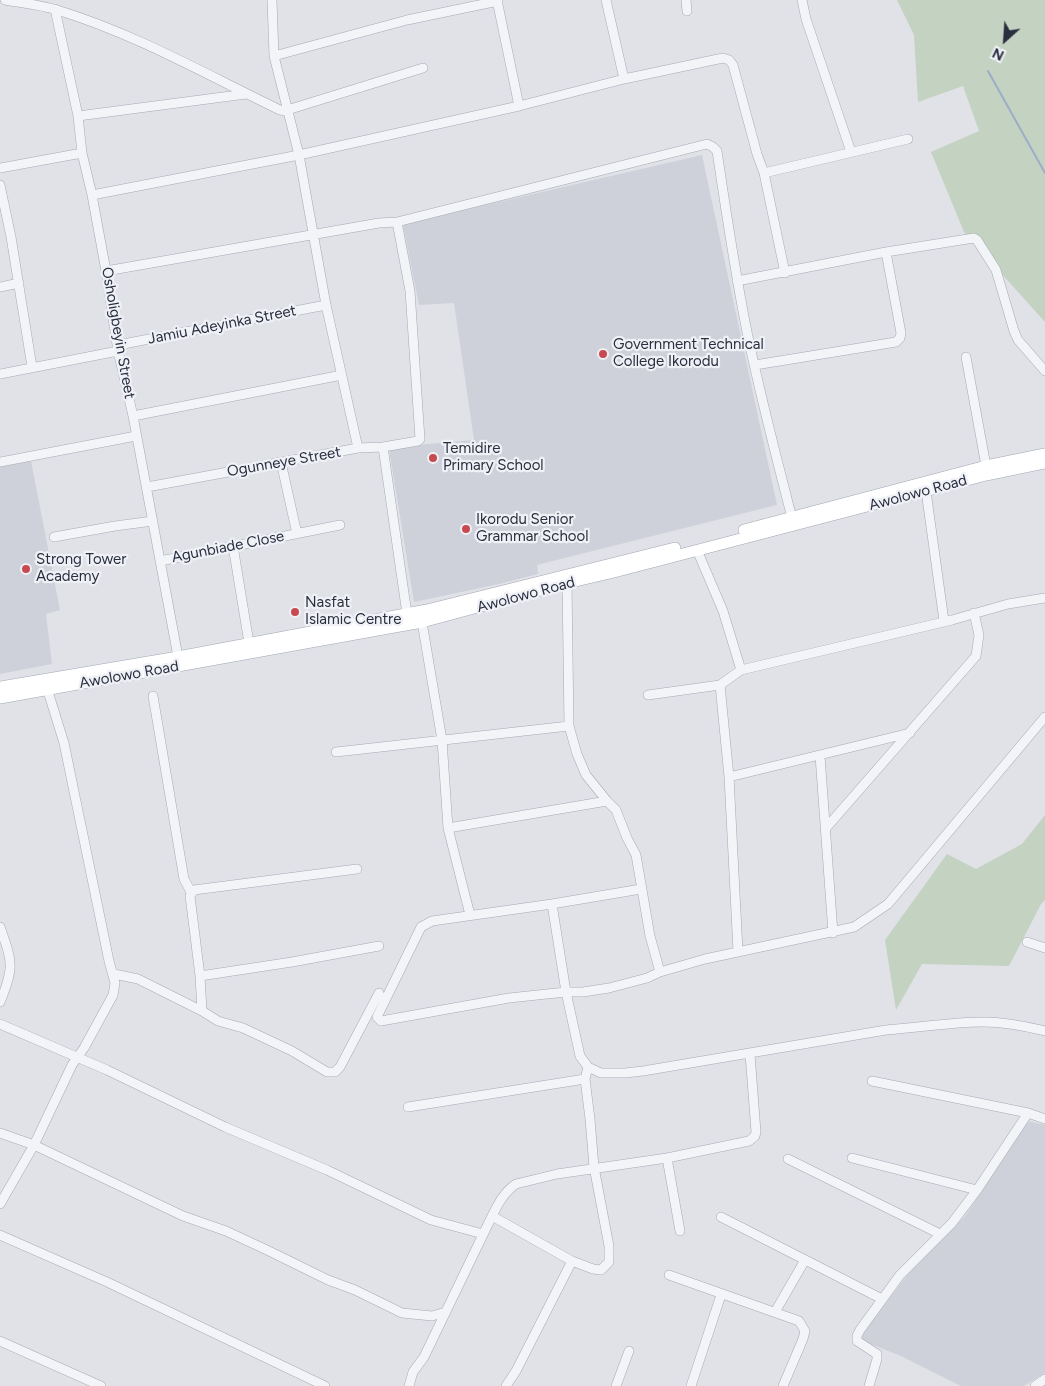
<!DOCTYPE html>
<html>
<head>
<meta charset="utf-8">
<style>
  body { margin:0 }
  #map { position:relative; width:1045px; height:1386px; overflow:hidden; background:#e0e2e8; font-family:Figtree,sans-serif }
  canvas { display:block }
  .north { position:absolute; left:980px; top:15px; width:50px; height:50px; -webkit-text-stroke:4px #eff1f6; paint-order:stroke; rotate:206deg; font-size:14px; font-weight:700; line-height:20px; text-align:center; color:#292f3f }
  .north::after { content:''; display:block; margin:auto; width:18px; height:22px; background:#292f3f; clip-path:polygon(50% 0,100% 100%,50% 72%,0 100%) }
</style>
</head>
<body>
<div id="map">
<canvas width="1045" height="1386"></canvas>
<div class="north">N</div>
</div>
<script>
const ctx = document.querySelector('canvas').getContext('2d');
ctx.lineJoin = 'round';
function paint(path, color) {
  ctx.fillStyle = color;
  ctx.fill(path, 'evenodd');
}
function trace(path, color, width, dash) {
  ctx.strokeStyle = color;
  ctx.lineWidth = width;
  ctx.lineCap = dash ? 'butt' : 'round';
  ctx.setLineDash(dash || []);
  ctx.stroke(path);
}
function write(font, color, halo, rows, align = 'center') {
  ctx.font = font + ' Figtree,sans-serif';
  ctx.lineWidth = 4.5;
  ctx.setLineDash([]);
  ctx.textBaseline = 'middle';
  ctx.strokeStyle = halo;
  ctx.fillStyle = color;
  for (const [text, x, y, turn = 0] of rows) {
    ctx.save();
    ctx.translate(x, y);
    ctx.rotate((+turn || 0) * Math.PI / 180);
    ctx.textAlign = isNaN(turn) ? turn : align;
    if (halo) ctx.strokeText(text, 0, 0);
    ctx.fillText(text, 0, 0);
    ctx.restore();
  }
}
const built = new Path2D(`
  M 702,155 L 777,505 L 537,565 L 538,574 L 499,584 L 414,602 L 389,449 L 428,444 L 474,440 L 454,303 L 419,305 L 403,224 Z
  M 31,461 L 60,610 L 46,614 L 52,664 L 0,674 L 0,467 Z
  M 1027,1121 L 1045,1125 L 1045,1373 L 1024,1386 L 961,1386 L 901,1356 L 860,1340 L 865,1330 L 909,1273 L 966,1215 Z`);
const green = new Path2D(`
  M 897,0 L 1045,0 L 1045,322 L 964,232 L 931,152 L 979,131 L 963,86 L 918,102 L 914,35 Z
  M 1045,815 L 1045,900 L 1041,904 L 1009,966 L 922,964 L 896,1010 L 885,940 L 947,854 L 976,869 L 1022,844 Z`);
const stream = new Path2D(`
  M 988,71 L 1045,173`);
const minor = new Path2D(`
  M 5,0 C 22,3 41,5 57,10 C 136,34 207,75 280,110 L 284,111 L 423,68
  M 272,0 L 274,56 L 299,155 L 326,305 L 358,448
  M 497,0 L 519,106
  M 606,0 L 624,79
  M 686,0 L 687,11
  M 802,0 L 806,19 L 851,152
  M 55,9 L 78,116 L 82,153 L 92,195 L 106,271 L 118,351 L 133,416 L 179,662
  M 274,56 L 407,20 L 498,1
  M 78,116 L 246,94
  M 0,168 L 82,153
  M 764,173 L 908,139
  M 0,185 L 11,237 L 32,367
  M 92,195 L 299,155 L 519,106 L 624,79 L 723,58 L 729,60 L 733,65 L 757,154 L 764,173 L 785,273
  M 106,271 L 379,223 L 397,222 L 707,144 L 713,147 L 717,151 C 726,212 735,272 747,332 C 760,395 776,456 792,518
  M 737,281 L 886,252 L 974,238 L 977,240 L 996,270 L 1014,331 L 1018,340 L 1045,371
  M 0,287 L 19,283
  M 118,345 L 326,305
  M 966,357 L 986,466
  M 755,365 L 896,342 L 900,338 L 901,333 L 886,252
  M 0,374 L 118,351
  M 133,416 L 342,375
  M 383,447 L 407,614
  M 0,462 L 136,436
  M 281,462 L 297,534
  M 147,487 L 358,448 L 383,447 L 418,441 L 420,439 L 410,291 L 397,222
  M 926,491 L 944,621
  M 54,537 L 115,526 L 153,521
  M 233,546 L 249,643
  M 697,550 L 723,611 L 741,670
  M 160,561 L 340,525
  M 567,583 L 569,726 L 577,754 L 586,775 L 607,801 L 616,810 L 627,838 L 636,855 L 650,936 L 660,972
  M 422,622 L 442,740 L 448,828 L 470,915
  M 720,685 L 729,777 L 738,951
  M 648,695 L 720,685 L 741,670 L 952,620 L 1008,604 L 1045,598
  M 153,696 L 184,879 L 191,892
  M 336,752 L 569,726
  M 820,756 L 833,933
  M 729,777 L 910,733
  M 448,828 L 607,801
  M 826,828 L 976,656 L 979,635 L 974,613
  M 641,889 L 552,904 L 432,921 L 421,927 L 377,1017 L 381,1021 L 509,998 L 566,992 L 583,992 L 609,988 L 647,978 L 660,972 L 705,959 L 854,927 L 888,904 L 1045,717
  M 552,904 L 566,992 L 580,1056 L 588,1067 L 601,1073 L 625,1073 L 643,1071 L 886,1030 C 918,1028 951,1022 983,1022 C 1004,1022 1025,1026 1045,1031
  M 0,927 C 12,961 15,967 0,1002
  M 1027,942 L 1045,948
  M 114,974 L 138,979 L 202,1011 L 218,1021 L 243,1028 L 292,1051 L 327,1072 L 335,1072 L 340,1067 L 379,993
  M 200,976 L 292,962 L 379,946
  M 202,1011 L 200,976 L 190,896 L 194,890 L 357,869
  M 0,1024 L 107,1070 L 225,1127 L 327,1170 L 431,1220 L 483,1234
  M 872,1081 L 1028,1113 L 1045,1119
  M 408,1107 L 585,1079
  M 0,1133 L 34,1145 L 183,1216 L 226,1231 L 269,1251 L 328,1280 L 355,1290 L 402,1313 L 432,1316 L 446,1312
  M 667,1158 L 680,1231
  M 852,1158 L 977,1190
  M 788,1159 L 940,1234
  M 0,1204 L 34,1145 L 72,1065 L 84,1048 L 113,995 L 115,983 L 109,961 L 64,743 L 46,685
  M 492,1216 L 572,1261 L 593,1269 L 601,1270 L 609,1262 L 609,1246 L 594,1167 L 590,1119 L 585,1079 L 588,1067
  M 721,1217 L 882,1299
  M 0,1235 L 107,1282 L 325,1386
  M 669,1275 L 799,1321 L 805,1331 L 803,1339 L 783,1386
  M 775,1312 L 805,1260
  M 0,1341 L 101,1386
  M 409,1386 L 413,1372 L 424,1357 L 492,1216 C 498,1204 504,1192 516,1184 L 557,1174 L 667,1158 L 749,1141 L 755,1136 L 756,1132 L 750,1054
  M 506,1386 L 516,1371 L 572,1261
  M 616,1386 L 629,1351
  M 691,1386 L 721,1295
  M 869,1386 L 877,1359 L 877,1354 L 857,1341 L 857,1336 L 860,1330 L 900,1275 L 952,1223 L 977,1190 L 1028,1113
  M 1035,1386 L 1045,1379`);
const major = new Path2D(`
  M 744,530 L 986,466 L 1045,454
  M 0,687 L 178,657 L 427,610 L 675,548
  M 0,698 L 422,622 L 567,583 L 614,572 L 986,475 L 1045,463`);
const markers = [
  [603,354,5,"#c84a51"],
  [433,458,5,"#c84a51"],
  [466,529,5,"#c84a51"],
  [26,569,5,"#c84a51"],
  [295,612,5,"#c84a51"]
];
const streetNames = [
  ["Jamiu Adeyinka Street",222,325,-11],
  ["Osholigbeyin Street",118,333,80],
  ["Ogunneye Street",284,462,-10],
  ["Awolowo Road",918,493,-15],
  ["Agunbiade Close",228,547,-11],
  ["Awolowo Road",526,595,-15],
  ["Awolowo Road",129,675,-10]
];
const poiNames = [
  ["Government Technical",613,345],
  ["College Ikorodu",613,362],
  ["Temidire",443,449],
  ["Primary School",443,466],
  ["Ikorodu Senior",476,520],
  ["Grammar School",476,537],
  ["Strong Tower",36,560],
  ["Academy",36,577],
  ["Nasfat",305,603],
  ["Islamic Centre",305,620]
];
paint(built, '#ced1da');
paint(green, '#c4d2c1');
trace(stream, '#9cadc7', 2);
trace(minor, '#a5a9b2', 10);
trace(major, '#a0a6b3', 12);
trace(minor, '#f2f4f7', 9);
trace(major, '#fff', 11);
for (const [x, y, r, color] of markers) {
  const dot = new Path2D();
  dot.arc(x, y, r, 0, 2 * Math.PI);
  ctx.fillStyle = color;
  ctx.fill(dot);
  trace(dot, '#eff1f6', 2);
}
write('15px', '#292f3f', '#eff1f6', streetNames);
write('15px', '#292f3f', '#eff1f6', poiNames, 'left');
</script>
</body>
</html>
